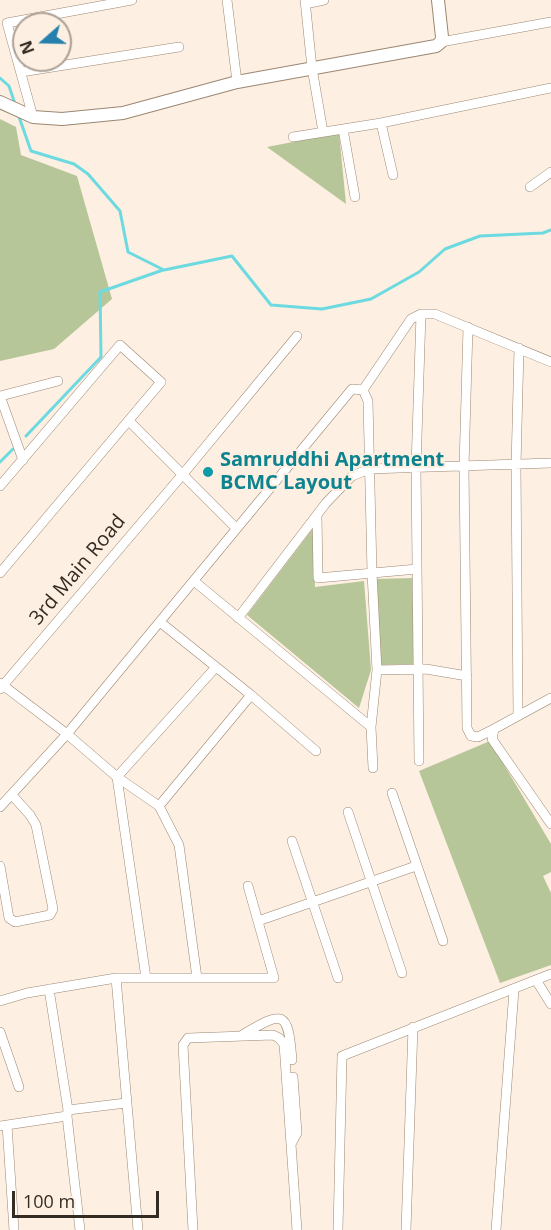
<!DOCTYPE html>
<html>
<head>
<meta charset="utf-8">
<style>
  body { margin:0 }
  #map { position:relative; width:551px; height:1230px; overflow:hidden; background:#fdefe1; font-family:"Open Sans",sans-serif }
  canvas { display:block }
  .north { position:absolute; left:12px; top:12px; width:60px; height:60px; box-sizing:border-box; background:#fdefe1; border:2px solid #ada195; border-radius:50%; rotate:250deg; font-size:16px; font-weight:700; line-height:24px; text-align:center; color:#342c23 }
  .north::after { content:''; display:block; margin:auto; width:21px; height:27px; background:#2580ae; clip-path:polygon(50% 0,100% 100%,50% 72%,0 100%) }
  .scale { position:absolute; left:12px; top:1191px; width:147px; height:27px; box-sizing:border-box; border:3px solid #342c23; border-top:0; padding-left:8px; font-size:18px; line-height:21px; white-space:nowrap; color:#342c23; -webkit-text-stroke:4px #fdefe1; paint-order:stroke }
</style>
</head>
<body>
<div id="map">
<canvas width="551" height="1230"></canvas>
<div class="north">N</div>
<div class="scale">100 m</div>
</div>
<script>
const ctx = document.querySelector('canvas').getContext('2d');
ctx.lineJoin = 'round';
function paint(path, color) {
  ctx.fillStyle = color;
  ctx.fill(path, 'evenodd');
}
function trace(path, color, width, dash) {
  ctx.strokeStyle = color;
  ctx.lineWidth = width;
  ctx.lineCap = dash ? 'butt' : 'round';
  ctx.setLineDash(dash || []);
  ctx.stroke(path);
}
function write(font, color, halo, rows, align = 'center') {
  ctx.font = font + ' "Open Sans",sans-serif';
  ctx.lineWidth = 4.5;
  ctx.setLineDash([]);
  ctx.textBaseline = 'middle';
  ctx.strokeStyle = halo;
  ctx.fillStyle = color;
  for (const [text, x, y, turn = 0] of rows) {
    ctx.save();
    ctx.translate(x, y);
    ctx.rotate((+turn || 0) * Math.PI / 180);
    ctx.textAlign = isNaN(turn) ? turn : align;
    if (halo) ctx.strokeText(text, 0, 0);
    ctx.fillText(text, 0, 0);
    ctx.restore();
  }
}
const green = new Path2D(`
  M 0,119 L 16,127 L 21,155 L 77,176 L 112,299 L 54,349 L 0,361 Z
  M 339,133 L 346,204 L 267,147 Z
  M 314,527 L 315,587 L 364,581 L 371,670 L 359,708 L 247,615 Z
  M 412,578 L 415,664 L 380,665 L 377,579 Z
  M 490,741 L 551,844 L 551,872 L 543,876 L 551,893 L 551,965 L 500,983 L 419,771 Z`);
const stream = new Path2D(`
  M 0,78 L 9,86 L 15,104
  M 18,114 L 31,151 L 74,164 L 88,174 L 120,211 L 128,252 L 164,270 L 232,256 L 271,305 L 322,309 L 371,299 L 419,272 L 445,249 L 480,236 L 543,233 L 551,230
  M 26,436 L 101,357 L 100,292 L 163,270
  M 0,462 L 13,449`);
const street = new Path2D(`
  M 227,0 L 237,82
  M 305,0 L 312,68 L 323,132
  M 305,4 L 324,0
  M 441,42 L 551,22
  M 21,72 L 179,47
  M 33,117 L 7,23 L 132,0
  M 381,123 L 393,175
  M 343,129 L 355,197
  M 293,137 L 381,123 L 551,88
  M 530,187 L 551,172
  M 468,327 L 464,467 L 467,728 L 471,736 L 478,737 L 494,729
  M 363,390 L 368,401 L 372,573 L 377,670 L 371,727 L 373,768
  M 0,396 L 23,460
  M 1,396 L 58,381
  M 129,421 L 236,528
  M 0,486 L 120,345 L 161,382 L 0,573
  M 317,516 L 318,578 L 417,569
  M 194,581 L 371,727
  M 238,618 L 326,503 L 352,476 L 369,469 L 551,463
  M 160,622 L 251,695 L 316,751
  M 377,670 L 426,669 L 467,676
  M 0,683 L 67,734 L 117,777 L 159,806 L 179,845 L 197,978
  M 0,689 L 183,474 L 297,336
  M 551,698 L 494,729 L 492,739 L 551,824
  M 518,716 L 516,466 L 519,348
  M 419,761 L 416,467 L 421,314
  M 392,793 L 443,941
  M 159,806 L 251,695
  M 0,807 L 67,734 L 352,389 L 363,390 L 411,319 L 421,314 L 435,314 L 551,362
  M 348,812 L 402,973
  M 292,841 L 338,978
  M 0,866 L 9,918 L 15,922 L 50,915 L 53,909 L 36,825 L 30,815 L 12,795
  M 258,921 L 416,866
  M 146,978 L 117,777 L 216,667
  M 536,980 L 551,1004
  M 49,989 L 68,1110 L 67,1116
  M 0,1001 L 27,993 L 116,978
  M 0,1032 L 19,1087
  M 242,1035 C 284,1010 288,1010 292,1060
  M 68,1110 L 126,1103
  M 7,1125 L 14,1230
  M 0,1126 L 67,1116 L 80,1230
  M 291,1144 L 297,1133 L 293,1077
  M 138,1230 L 116,978 L 274,978 L 248,886
  M 193,1230 L 183,1045 L 188,1038 L 273,1035 L 279,1038 L 284,1044 L 297,1230
  M 338,1230 L 342,1056 L 551,974
  M 406,1230 L 413,1027
  M 496,1230 L 514,990`);
const secondary = new Path2D(`
  M 0,102 L 33,117 L 62,119 L 123,113 L 237,82 L 436,46 L 441,42 L 442,37 L 438,0`);
const markers = [
  [208,472,6,"#0f9aa8"]
];
const cultureNames = [
  ["Samruddhi Apartment",220,460],
  ["BCMC Layout",220,483]
];
const streetNames = [
  ["3rd Main Road",78,570,-50]
];
paint(green, '#b7c698');
trace(stream, '#6cdae0', 3);
trace(street, '#9c8772', 10);
trace(secondary, '#9c8772', 14);
trace(street, '#fff', 9);
trace(secondary, '#fff', 12);
for (const [x, y, r, color] of markers) {
  const dot = new Path2D();
  dot.arc(x, y, r, 0, 2 * Math.PI);
  ctx.fillStyle = color;
  ctx.fill(dot);
  trace(dot, '#fdefe1', 2);
}
write('bold 20px', '#0d838f', '#fdefe1', cultureNames, 'left');
write('20px', '#342c23', '#fdefe1', streetNames);
</script>
</body>
</html>
